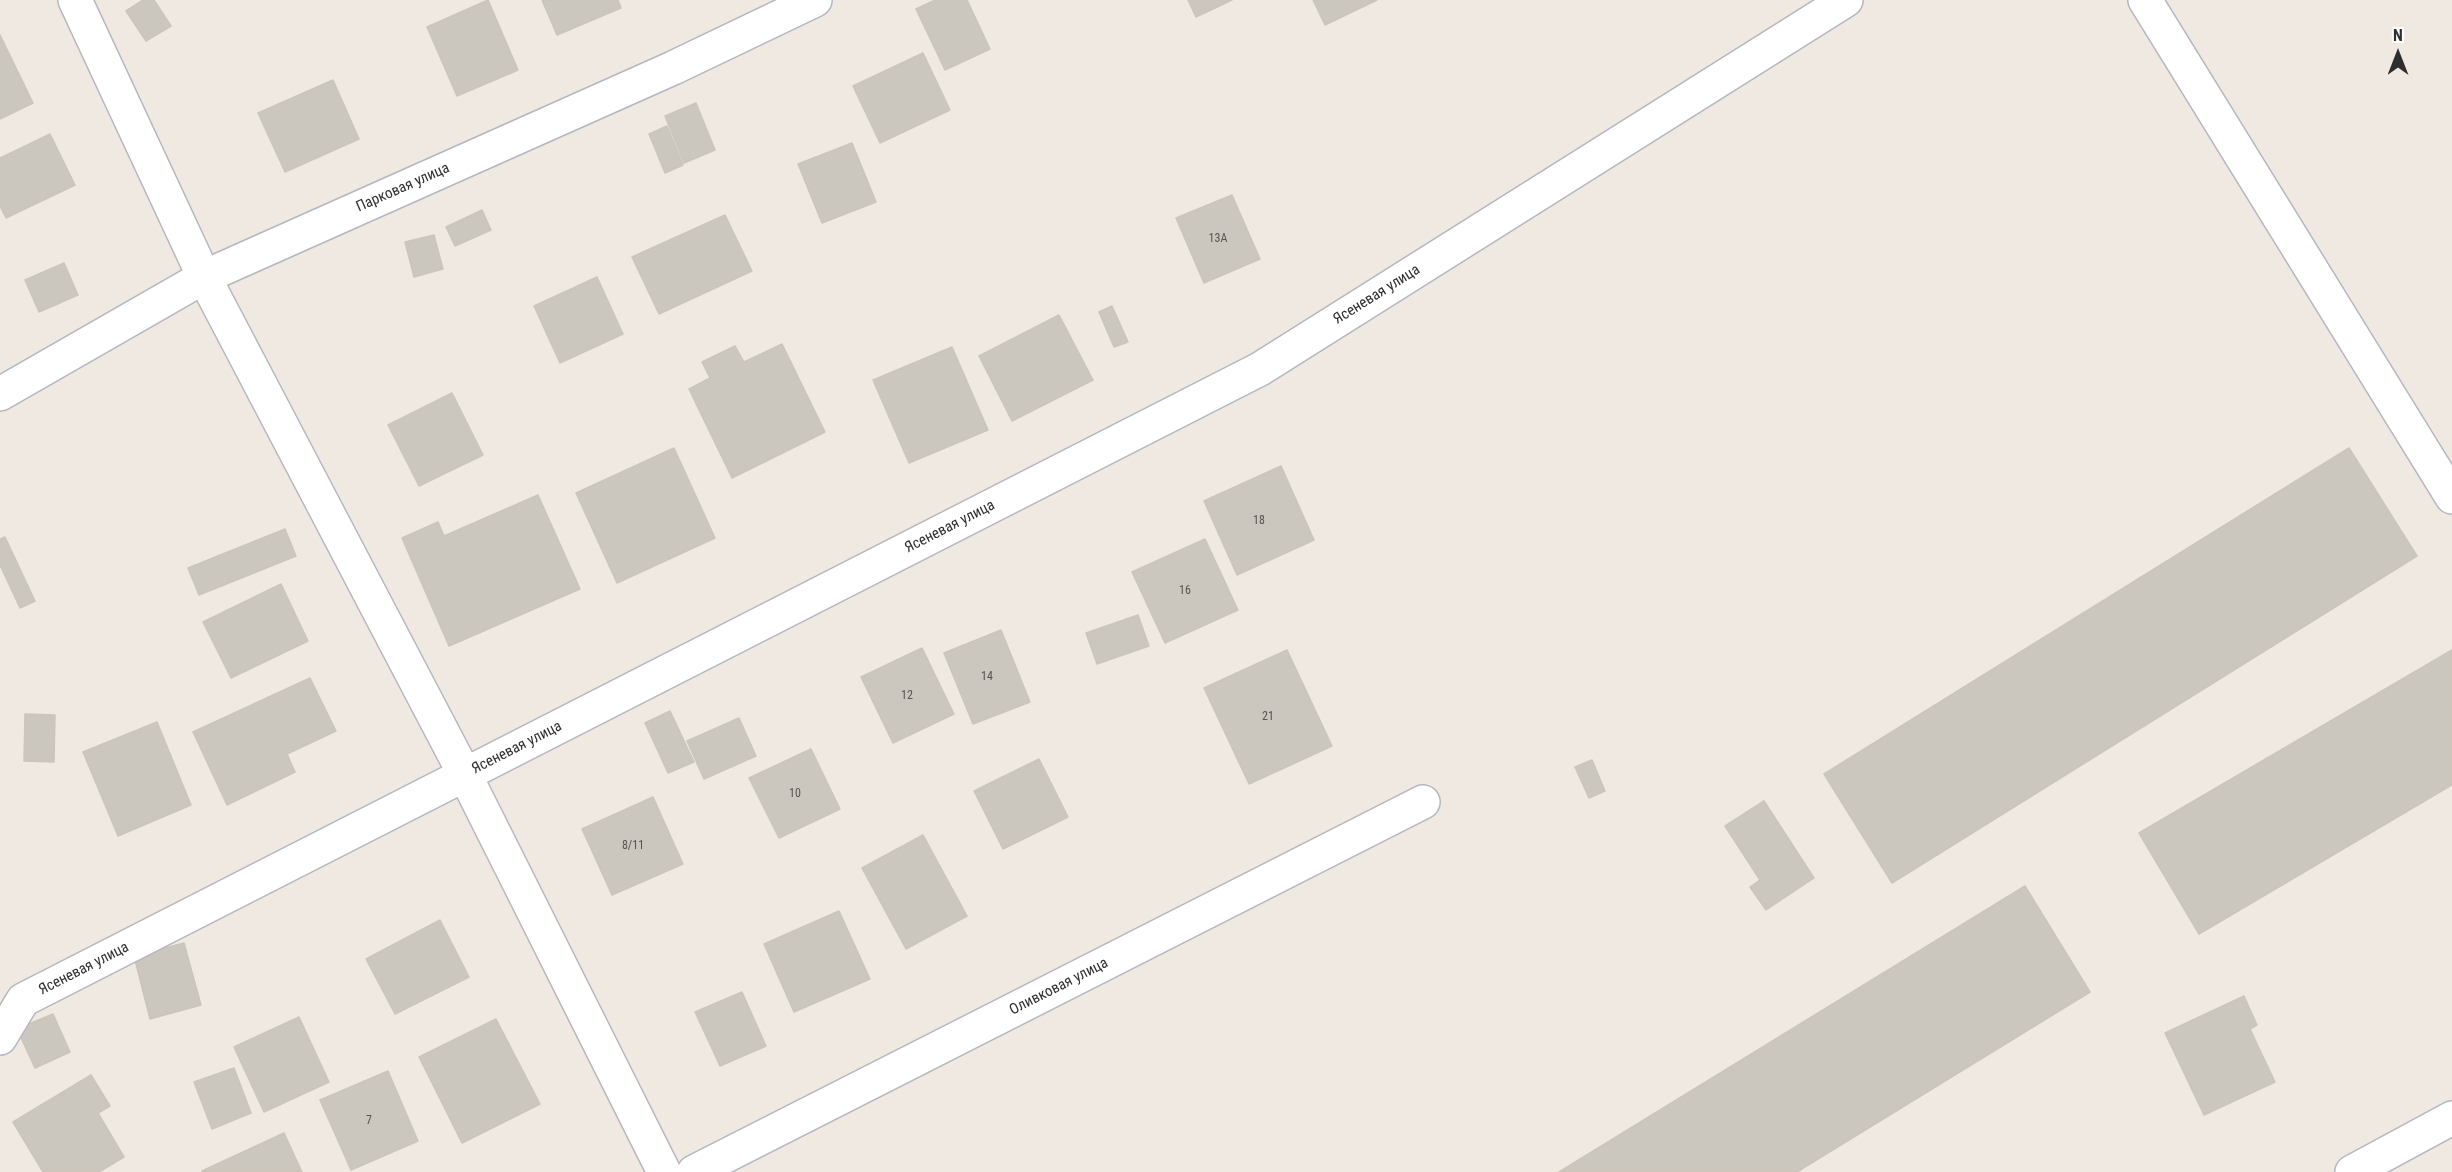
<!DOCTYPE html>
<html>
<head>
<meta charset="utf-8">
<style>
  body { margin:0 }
  #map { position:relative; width:2452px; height:1172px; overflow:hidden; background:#efe9e1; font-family:"Roboto Condensed",sans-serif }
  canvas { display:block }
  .north { position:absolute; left:2368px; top:24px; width:60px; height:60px; -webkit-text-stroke:4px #fff; paint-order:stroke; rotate:0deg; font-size:16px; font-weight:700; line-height:24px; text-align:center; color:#2e2e2e }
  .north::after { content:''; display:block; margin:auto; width:21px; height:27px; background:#2e2e2e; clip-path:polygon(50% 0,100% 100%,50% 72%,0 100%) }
</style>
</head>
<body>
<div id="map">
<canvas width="2452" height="1172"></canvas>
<div class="north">N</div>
</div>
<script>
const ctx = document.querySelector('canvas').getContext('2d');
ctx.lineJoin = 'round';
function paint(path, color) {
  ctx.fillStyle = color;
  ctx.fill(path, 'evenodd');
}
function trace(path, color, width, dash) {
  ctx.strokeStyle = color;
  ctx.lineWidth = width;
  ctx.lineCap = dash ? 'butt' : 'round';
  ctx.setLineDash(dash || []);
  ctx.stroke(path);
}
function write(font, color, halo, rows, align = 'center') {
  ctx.font = font + ' "Roboto Condensed",sans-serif';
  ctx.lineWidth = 4.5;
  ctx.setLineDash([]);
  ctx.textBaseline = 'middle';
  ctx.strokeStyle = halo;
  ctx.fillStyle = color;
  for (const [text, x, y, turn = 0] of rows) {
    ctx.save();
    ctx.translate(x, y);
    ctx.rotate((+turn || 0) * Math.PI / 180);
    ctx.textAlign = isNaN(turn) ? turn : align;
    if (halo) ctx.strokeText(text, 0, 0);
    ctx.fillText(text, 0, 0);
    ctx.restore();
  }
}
const building = new Path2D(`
  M 143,0 L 154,0 L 171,26 L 146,41 L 126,11 Z
  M 488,0 L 518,70 L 457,96 L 427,27 Z
  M 542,0 L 618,0 L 621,8 L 557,35 Z
  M 935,0 L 967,0 L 990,49 L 945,70 L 916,9 Z
  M 1188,0 L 1232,0 L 1196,17 Z
  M 1313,0 L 1377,0 L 1325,25 Z
  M 0,35 L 33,103 L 0,119 Z
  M 923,53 L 950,110 L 880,143 L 853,86 Z
  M 333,80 L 359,139 L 285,172 L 258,113 Z
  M 696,103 L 715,150 L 684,163 L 665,116 Z
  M 667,126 L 683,165 L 665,173 L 649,134 Z
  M 50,134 L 75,185 L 6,218 L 0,206 L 0,158 Z
  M 852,143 L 876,202 L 822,223 L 798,164 Z
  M 1232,195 L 1260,259 L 1204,283 L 1176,218 Z
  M 482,210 L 491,230 L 455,246 L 446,227 Z
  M 725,215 L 752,271 L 659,314 L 632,257 Z
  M 434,235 L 443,269 L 414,277 L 405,242 Z
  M 64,263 L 78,295 L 39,312 L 25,280 Z
  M 597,277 L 623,334 L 560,363 L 534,306 Z
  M 1112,306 L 1128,342 L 1114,347 L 1099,312 Z
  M 1059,315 L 1093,380 L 1012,421 L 979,356 Z
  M 782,344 L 825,432 L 732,478 L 689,389 L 710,378 L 702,362 L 735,346 L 744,362 Z
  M 952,347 L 988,430 L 909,463 L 873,380 Z
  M 452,393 L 483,455 L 419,486 L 388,425 Z
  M 674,448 L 715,538 L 617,583 L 576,493 Z
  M 2349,448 L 2417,556 L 1892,883 L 1824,774 Z
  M 1281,466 L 1314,540 L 1237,575 L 1204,501 Z
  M 538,495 L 580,589 L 449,646 L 402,538 L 438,522 L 444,536 Z
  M 285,529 L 296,556 L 199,595 L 188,568 Z
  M 5,537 L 35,601 L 20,608 L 0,565 L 0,539 Z
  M 1205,539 L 1238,610 L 1165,643 L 1132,572 Z
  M 281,584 L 308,641 L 231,678 L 203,622 Z
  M 1138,615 L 1149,646 L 1097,664 L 1086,633 Z
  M 1001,630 L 1030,702 L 973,724 L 944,653 Z
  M 922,648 L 954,714 L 893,743 L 861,677 Z
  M 1287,650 L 1332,746 L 1249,784 L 1204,688 Z
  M 2452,650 L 2452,785 L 2199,934 L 2139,833 Z
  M 310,678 L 336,731 L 287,754 L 295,772 L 227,805 L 193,732 Z
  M 670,711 L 694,762 L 668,773 L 645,723 Z
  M 25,714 L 55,715 L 54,762 L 24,761 Z
  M 739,718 L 756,756 L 704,779 L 687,741 Z
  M 157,722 L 191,805 L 118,836 L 83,752 Z
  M 811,749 L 840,809 L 779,838 L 749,778 Z
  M 1039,759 L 1068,817 L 1003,849 L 974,791 Z
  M 1592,760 L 1605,791 L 1589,798 L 1575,767 Z
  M 653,797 L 683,864 L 612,895 L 582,829 Z
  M 1764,801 L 1814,878 L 1766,910 L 1750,887 L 1760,880 L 1725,826 Z
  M 923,835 L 967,916 L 906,949 L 862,868 Z
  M 2025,886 L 2090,992 L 1797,1172 L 1559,1172 Z
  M 839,911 L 870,979 L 794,1012 L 764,944 Z
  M 440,920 L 469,977 L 395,1014 L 366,959 Z
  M 184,943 L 201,1005 L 150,1019 L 134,956 Z
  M 742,992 L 766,1046 L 720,1066 L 695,1012 Z
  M 2244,996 L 2257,1025 L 2250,1029 L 2275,1082 L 2204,1115 L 2165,1033 Z
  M 53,1014 L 70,1052 L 35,1068 L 17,1029 Z
  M 299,1017 L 329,1082 L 264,1112 L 234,1047 Z
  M 496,1019 L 540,1104 L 462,1143 L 419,1057 Z
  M 234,1068 L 251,1113 L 212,1129 L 194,1082 Z
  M 388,1071 L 418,1141 L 351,1170 L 320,1100 Z
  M 91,1075 L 110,1106 L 98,1113 L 124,1157 L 99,1172 L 43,1172 L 13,1122 Z
  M 284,1133 L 302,1172 L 202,1172 L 202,1171 Z`);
const minor = new Path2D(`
  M 75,0 L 204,277 L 465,775 L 664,1172
  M 2145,0 L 2452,497
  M 0,394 L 204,277 L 673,68 L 815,0
  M 0,1038 L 23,1000 L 1260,369 L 1846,0
  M 694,1172 L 1423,802
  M 2352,1172 L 2452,1118`);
const numberNames = [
  ["13А",1218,239],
  ["18",1259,521],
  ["16",1185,591],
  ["14",987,677],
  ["12",907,696],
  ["21",1268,717],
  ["10",795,794],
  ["8/11",633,846],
  ["7",369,1121]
];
const streetNames = [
  ["Парковая улица",403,188,-24],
  ["Ясеневая улица",1377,295,-32],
  ["Ясеневая улица",950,527,-27],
  ["Ясеневая улица",517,748,-27],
  ["Ясеневая улица",84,969,-27],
  ["Оливковая улица",1059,987,-27]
];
paint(building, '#cbc7bf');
trace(building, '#cbc5ba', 1.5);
trace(minor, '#b4b7c1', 36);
trace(minor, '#fff', 33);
write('12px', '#555452', null, numberNames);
write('15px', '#2e2e2e', '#fff', streetNames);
</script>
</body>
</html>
